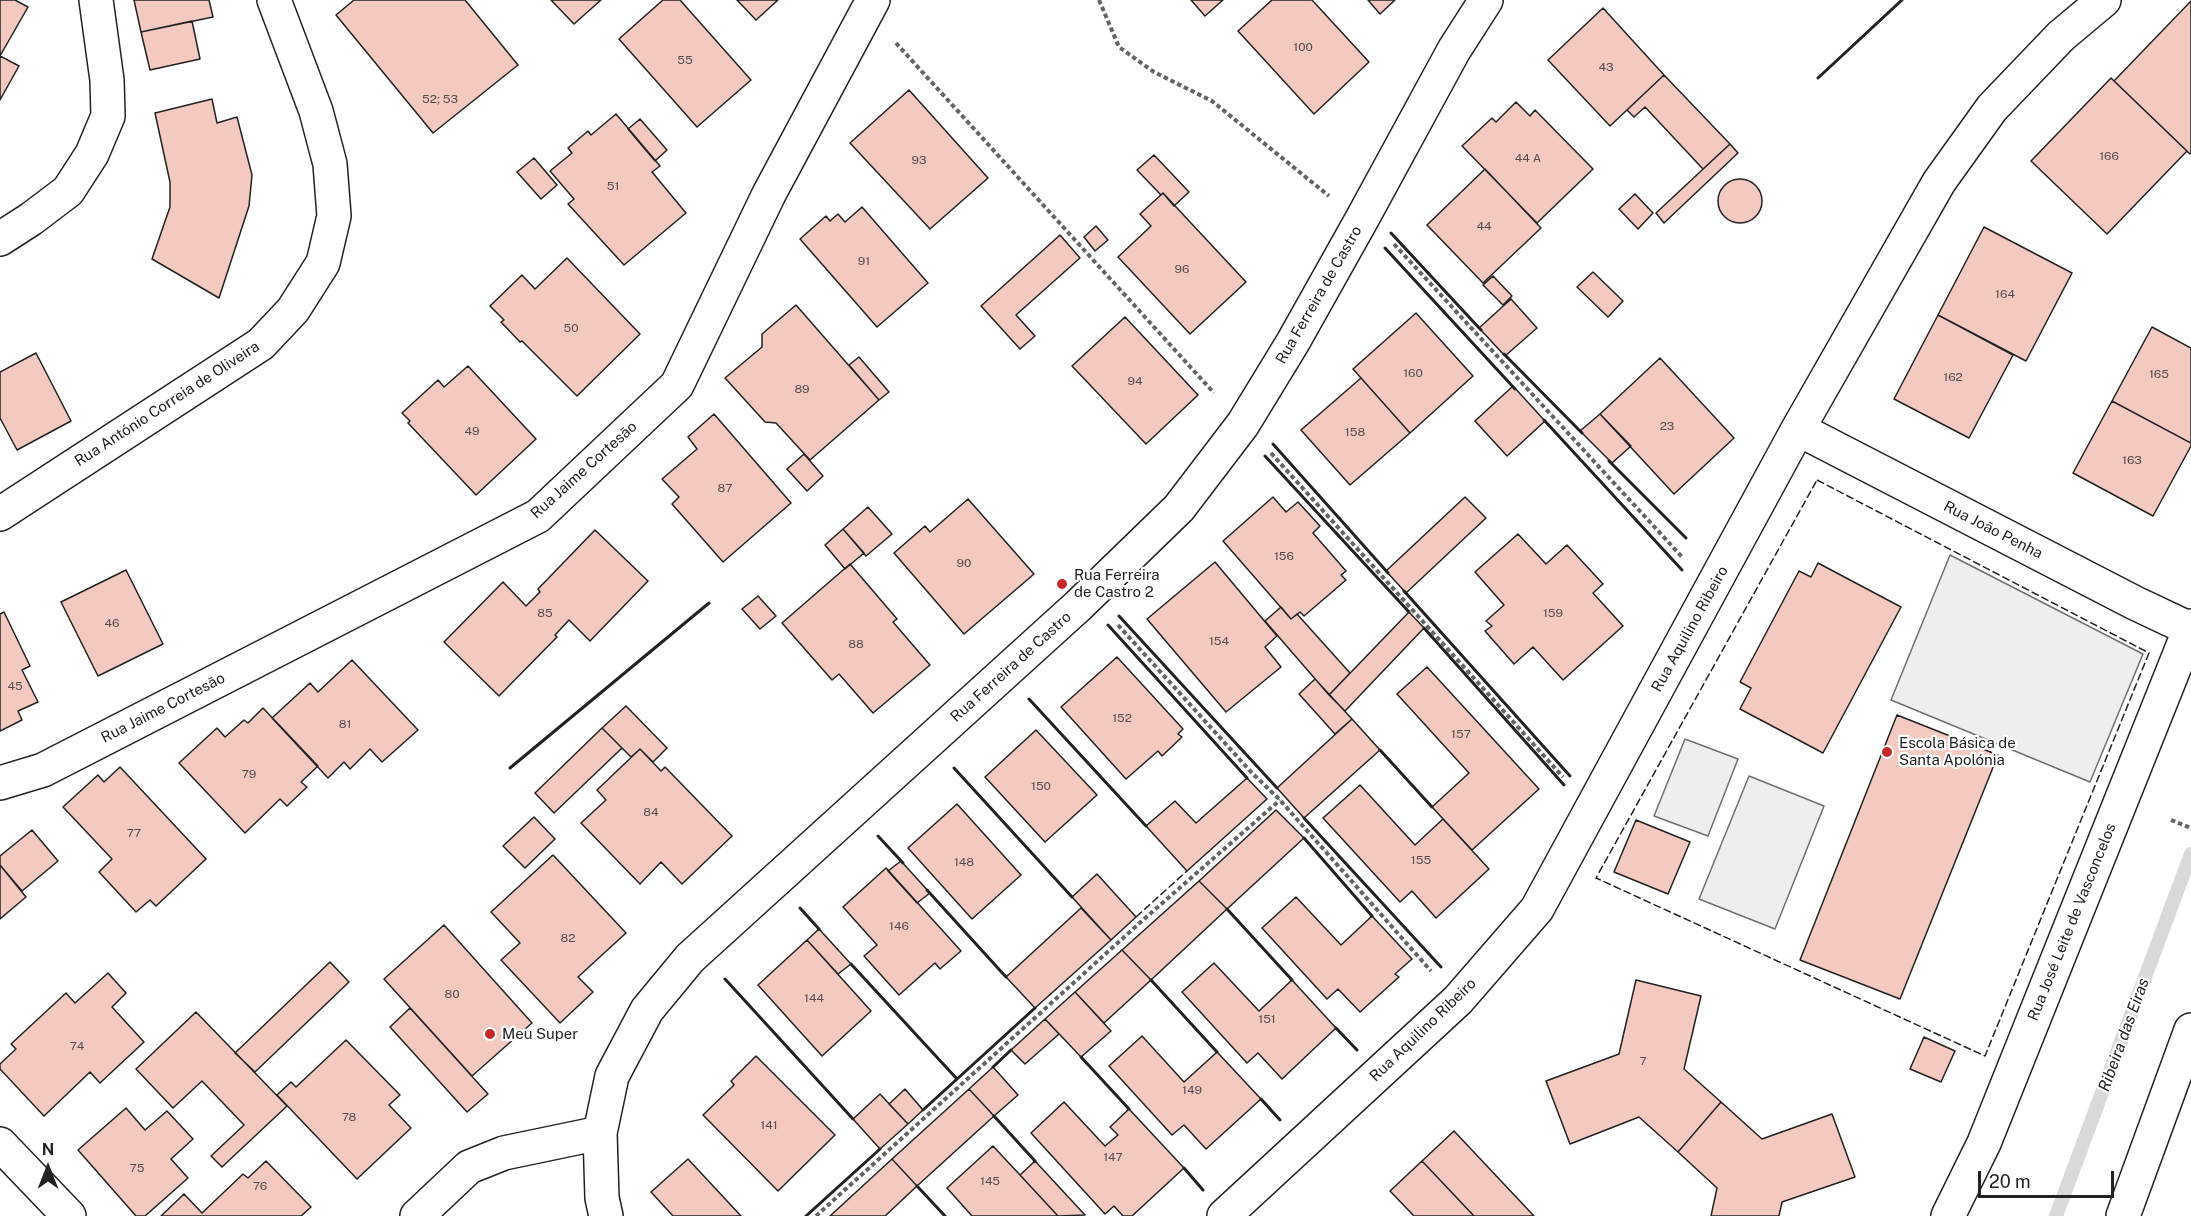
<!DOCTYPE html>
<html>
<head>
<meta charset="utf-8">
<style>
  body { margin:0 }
  #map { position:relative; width:2191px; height:1216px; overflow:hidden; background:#fff; font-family:"Public Sans",sans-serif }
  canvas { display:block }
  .north { position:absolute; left:18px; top:1138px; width:60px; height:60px; -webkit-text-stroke:4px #fff; paint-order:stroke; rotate:0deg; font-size:16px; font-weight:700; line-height:24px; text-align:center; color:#222 }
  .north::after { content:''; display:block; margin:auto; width:21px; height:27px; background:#222; clip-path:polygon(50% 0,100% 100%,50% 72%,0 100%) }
  .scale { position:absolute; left:1978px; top:1171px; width:136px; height:27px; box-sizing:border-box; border:3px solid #222; border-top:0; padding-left:8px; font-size:18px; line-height:21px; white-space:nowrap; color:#222; -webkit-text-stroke:4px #fff; paint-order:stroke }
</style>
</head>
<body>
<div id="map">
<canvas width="2191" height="1216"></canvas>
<div class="north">N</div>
<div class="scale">20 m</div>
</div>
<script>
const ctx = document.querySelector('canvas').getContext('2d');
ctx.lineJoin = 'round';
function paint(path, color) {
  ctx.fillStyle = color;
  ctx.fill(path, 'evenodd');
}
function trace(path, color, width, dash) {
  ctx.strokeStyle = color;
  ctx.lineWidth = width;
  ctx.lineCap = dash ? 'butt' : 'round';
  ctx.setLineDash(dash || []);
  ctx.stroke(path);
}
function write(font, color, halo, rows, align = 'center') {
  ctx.font = font + ' "Public Sans",sans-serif';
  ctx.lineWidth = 4.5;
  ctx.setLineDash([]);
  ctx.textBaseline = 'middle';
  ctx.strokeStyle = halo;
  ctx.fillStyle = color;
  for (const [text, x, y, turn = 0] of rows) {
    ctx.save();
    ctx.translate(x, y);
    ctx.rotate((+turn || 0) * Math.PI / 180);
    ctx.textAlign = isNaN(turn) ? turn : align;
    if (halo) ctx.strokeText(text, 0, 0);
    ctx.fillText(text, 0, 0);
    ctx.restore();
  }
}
const green = new Path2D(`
  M 1950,555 L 2143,654 L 2090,782 L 1891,700 Z
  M 1685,739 L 1738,759 L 1708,836 L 1654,816 Z
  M 1749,776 L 1824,806 L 1775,929 L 1699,899 Z`);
const stream = new Path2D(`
  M 2056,1216 L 2191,854`);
const building = new Path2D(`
  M 0,0 L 15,0 L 28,7 L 0,56 L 19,66 L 0,100 Z
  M 134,0 L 209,0 L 213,17 L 141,32 Z
  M 354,0 L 465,0 L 518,65 L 433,133 L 336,15 Z
  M 551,0 L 601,0 L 574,24 Z
  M 663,0 L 680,0 L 751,80 L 697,127 L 619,39 Z
  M 737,0 L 778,0 L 756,20 Z
  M 1191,0 L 1223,0 L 1205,16 Z
  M 1272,0 L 1312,0 L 1369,62 L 1314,114 L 1238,31 Z
  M 1368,0 L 1395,0 L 1380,14 Z
  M 2191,1 L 2191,153 L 2190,154 L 2114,81 Z
  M 1603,8 L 1664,75 L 1610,126 L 1548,60 Z
  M 192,21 L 200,59 L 150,70 L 141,32 Z
  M 1664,75 L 1730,144 L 1703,169 L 1645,107 L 1634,117 L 1627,110 Z
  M 2111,78 L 2187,151 L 2107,234 L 2031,161 Z
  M 909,90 L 988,178 L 930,229 L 850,143 Z
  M 212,99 L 217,123 L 237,117 L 252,175 L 249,206 L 219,298 L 152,259 L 170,207 L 170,182 L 155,113 Z
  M 1516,102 L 1530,116 L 1535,110 L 1593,169 L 1537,223 L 1462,146 L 1492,118 L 1496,122 Z
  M 616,114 L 660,166 L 652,172 L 686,213 L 624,265 L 568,204 L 574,199 L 550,171 L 572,153 L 568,148 L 588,131 L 591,135 Z
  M 640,119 L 667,150 L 655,161 L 628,129 Z
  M 1730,144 L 1738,153 L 1664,223 L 1656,213 Z
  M 1154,155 L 1189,192 L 1174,206 L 1163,193 L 1161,195 L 1137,170 Z
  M 534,158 L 557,185 L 541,199 L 517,172 Z
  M 1485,169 L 1541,228 L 1483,283 L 1427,225 Z
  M1718 201a22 22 0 1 1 44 0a22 22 0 1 1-44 0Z
  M 1163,193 L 1246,282 L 1190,334 L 1118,257 L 1151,226 L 1140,214 Z
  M 1635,194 L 1653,213 L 1638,229 L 1619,209 Z
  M 862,207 L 928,283 L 877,327 L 800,239 L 826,216 L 830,221 L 838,214 L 845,222 Z
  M 1096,226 L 1108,240 L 1095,251 L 1084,237 Z
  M 1984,227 L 2072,273 L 2026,361 L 1938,315 Z
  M 1060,235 L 1080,258 L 1016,315 L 1035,336 L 1020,349 L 981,306 Z
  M 567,258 L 640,334 L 577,396 L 522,341 L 520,342 L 501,322 L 504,320 L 490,306 L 522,275 L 535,289 Z
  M 1593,272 L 1623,301 L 1608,317 L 1577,287 Z
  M 1493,276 L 1512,296 L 1503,305 L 1483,285 Z
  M 1511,299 L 1537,328 L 1505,356 L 1479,328 Z
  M 796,305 L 879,400 L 810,460 L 776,423 L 765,422 L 725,378 L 762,347 L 762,334 Z
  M 1416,313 L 1473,376 L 1410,433 L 1353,369 Z
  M 1938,315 L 2013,355 L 1969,438 L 1894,399 Z
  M 1125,317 L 1198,395 L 1146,444 L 1072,366 Z
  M 2152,327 L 2191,348 L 2191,443 L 2112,401 Z
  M 36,353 L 71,421 L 17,450 L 0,418 L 0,372 Z
  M 859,357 L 889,392 L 879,400 L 849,365 Z
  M 1660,358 L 1734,438 L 1674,494 L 1600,414 Z
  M 468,366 L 536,439 L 476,495 L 408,423 L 410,421 L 402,413 L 438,380 L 444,387 Z
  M 1361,378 L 1410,433 L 1350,485 L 1301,430 Z
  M 1513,386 L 1545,421 L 1507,456 L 1475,421 Z
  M 2112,401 L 2191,443 L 2191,446 L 2153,516 L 2073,473 Z
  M 714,414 L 791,503 L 723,562 L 672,504 L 679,497 L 662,479 L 697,449 L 688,437 Z
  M 1600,414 L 1631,446 L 1612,463 L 1580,431 Z
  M 804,454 L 823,476 L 807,491 L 787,469 Z
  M 1273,497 L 1286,512 L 1298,502 L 1320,526 L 1313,533 L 1346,571 L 1341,575 L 1346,580 L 1304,616 L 1300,612 L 1291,619 L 1223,541 Z
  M 1465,497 L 1486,518 L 1406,593 L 1386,571 Z
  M 968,499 L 1034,574 L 964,634 L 894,553 L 925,526 L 930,532 Z
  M 868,507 L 892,534 L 866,556 L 843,529 Z
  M 843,529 L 864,553 L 845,569 L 825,545 Z
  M 595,530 L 648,581 L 590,641 L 569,620 L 555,635 L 557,637 L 499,696 L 444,642 L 503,582 L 526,606 L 540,592 L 538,589 Z
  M 1518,534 L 1546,564 L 1567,545 L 1603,584 L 1593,593 L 1623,626 L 1563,680 L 1533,647 L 1514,664 L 1485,631 L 1492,626 L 1486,621 L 1504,605 L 1475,572 Z
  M 1215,562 L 1277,636 L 1265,647 L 1281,667 L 1226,712 L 1147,619 Z
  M 1818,563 L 1901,607 L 1823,753 L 1740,709 L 1751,688 L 1740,682 L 1799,571 L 1811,577 Z
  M 850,564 L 897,619 L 893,622 L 930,665 L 873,713 L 839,674 L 832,680 L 782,623 Z
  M 126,570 L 163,644 L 98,676 L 61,602 Z
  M 758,596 L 776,616 L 760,629 L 742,609 Z
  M 1281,607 L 1291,619 L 1297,614 L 1350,673 L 1329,695 L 1265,621 Z
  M 4,612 L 30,666 L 22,670 L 38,702 L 18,711 L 22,720 L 0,731 L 0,614 Z
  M 1409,612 L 1424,628 L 1345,711 L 1329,695 Z
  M 1117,657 L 1183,729 L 1178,734 L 1182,737 L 1162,756 L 1158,751 L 1126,779 L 1061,707 Z
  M 352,660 L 418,730 L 382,762 L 370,749 L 350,769 L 344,762 L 328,778 L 272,718 L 310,683 L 318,692 Z
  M 1427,667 L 1539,789 L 1472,850 L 1432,807 L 1469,773 L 1397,694 Z
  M 1315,679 L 1352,719 L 1335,734 L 1299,694 Z
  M 626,706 L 667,748 L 653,762 L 640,749 L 631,757 L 602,728 Z
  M 263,708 L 318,766 L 301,782 L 307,787 L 287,806 L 280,799 L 245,833 L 179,763 L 217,728 L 225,737 L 244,720 L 248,723 Z
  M 1897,715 L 1998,755 L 1900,999 L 1800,960 Z
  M 1352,719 L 1380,750 L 1304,818 L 1277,788 Z
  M 602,728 L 622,748 L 554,813 L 535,793 Z
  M 1036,730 L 1097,795 L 1045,842 L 985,777 Z
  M 640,749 L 661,771 L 665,767 L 732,836 L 682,884 L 661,862 L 640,884 L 581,823 L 606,800 L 597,790 Z
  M 120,767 L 206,859 L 156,906 L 150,900 L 136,912 L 99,872 L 112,859 L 63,807 L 98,775 L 104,782 Z
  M 1247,778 L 1267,799 L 1187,871 L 1146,826 L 1175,801 L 1196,823 Z
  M 1360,785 L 1415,845 L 1443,819 L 1489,869 L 1436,918 L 1412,891 L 1400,902 L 1323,818 Z
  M 957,804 L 1021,875 L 972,919 L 908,848 Z
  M 1276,810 L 1304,838 L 1227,909 L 1199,881 Z
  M 534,817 L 555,839 L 525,868 L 503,846 Z
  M 1636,820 L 1690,842 L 1668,894 L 1614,872 Z
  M 32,830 L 58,861 L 22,891 L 0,865 L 0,856 Z
  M 553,855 L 626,933 L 578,977 L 593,992 L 560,1023 L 501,960 L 520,943 L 491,912 Z
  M 901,861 L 930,893 L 917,903 L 888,871 Z
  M 0,865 L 26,897 L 0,919 Z
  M 886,868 L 961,951 L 940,969 L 935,963 L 899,995 L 864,956 L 877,945 L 843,907 Z
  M 1097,874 L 1136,917 L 1111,940 L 1072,897 Z
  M 1199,881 L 1227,909 L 1151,980 L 1122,950 Z
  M 1296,897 L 1341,945 L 1372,916 L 1412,959 L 1395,974 L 1399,977 L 1360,1012 L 1338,989 L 1327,999 L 1262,928 Z
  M 1081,908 L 1111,940 L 1035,1008 L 1006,977 Z
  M 444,925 L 532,1023 L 472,1076 L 384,979 Z
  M 819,929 L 851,964 L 838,974 L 807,940 Z
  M 807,940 L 871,1011 L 822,1056 L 758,985 Z
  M 1122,950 L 1151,980 L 1104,1023 L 1075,992 Z
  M 330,962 L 349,982 L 255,1072 L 235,1053 Z
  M 1214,963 L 1259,1011 L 1292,980 L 1336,1028 L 1282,1079 L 1258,1053 L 1247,1063 L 1182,992 Z
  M 108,973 L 126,993 L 112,1007 L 144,1042 L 100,1083 L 90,1072 L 44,1116 L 0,1069 L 0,1064 L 16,1049 L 11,1044 L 66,993 L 75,1003 Z
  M 1636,980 L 1701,996 L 1684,1069 L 1721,1102 L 1678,1152 L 1639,1117 L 1570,1144 L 1546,1081 L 1619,1054 Z
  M 1075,992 L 1111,1031 L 1081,1057 L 1045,1019 Z
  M 410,1008 L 488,1094 L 467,1112 L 390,1027 Z
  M 196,1012 L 287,1106 L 222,1167 L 211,1156 L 244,1125 L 202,1081 L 173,1108 L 136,1069 Z
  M 1045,1019 L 1059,1034 L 1025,1064 L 1011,1050 Z
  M 1142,1036 L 1184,1082 L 1217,1052 L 1261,1099 L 1206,1149 L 1184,1125 L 1172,1135 L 1109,1066 Z
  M 1924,1037 L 1955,1051 L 1941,1082 L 1910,1069 Z
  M 346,1040 L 400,1095 L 389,1105 L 411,1128 L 357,1179 L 277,1095 L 291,1082 L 296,1087 Z
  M 756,1056 L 835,1135 L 778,1191 L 703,1115 L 734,1085 L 731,1081 Z
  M 993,1067 L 1018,1095 L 994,1116 L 969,1089 Z
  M 905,1089 L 923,1110 L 908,1124 L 889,1104 Z
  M 969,1089 L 994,1116 L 917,1186 L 892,1159 Z
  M 880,1094 L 908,1124 L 880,1149 L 853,1119 Z
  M 1064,1102 L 1105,1146 L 1118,1135 L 1110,1127 L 1129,1109 L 1184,1168 L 1132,1216 L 1123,1216 L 1114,1206 L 1105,1214 L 1031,1133 Z
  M 1721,1102 L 1762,1139 L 1832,1114 L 1855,1177 L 1782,1202 L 1779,1216 L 1711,1216 L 1717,1188 L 1678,1152 Z
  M 126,1108 L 145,1130 L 167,1111 L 193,1139 L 171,1159 L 188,1178 L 145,1216 L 136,1216 L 78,1150 Z
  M 1454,1131 L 1534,1216 L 1474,1216 L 1422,1161 Z
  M 993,1146 L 1020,1175 L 1058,1216 L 972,1216 L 947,1188 Z
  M 688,1159 L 741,1216 L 673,1216 L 651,1192 Z
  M 892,1159 L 917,1186 L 885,1216 L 830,1216 Z
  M 266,1161 L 311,1207 L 301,1216 L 161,1216 L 184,1194 L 202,1213 L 243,1174 L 248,1178 Z
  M 1035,1161 L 1085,1215 L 1058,1216 L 1020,1175 Z
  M 1422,1161 L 1474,1216 L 1414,1216 L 1390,1191 Z`);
const path = new Path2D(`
  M 1099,0 L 1119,47 L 1154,72 L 1212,101 L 1329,196
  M 896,43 L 1214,393
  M 1394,244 L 1683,558
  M 1271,453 L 1563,777
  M 1118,625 L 1252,773 L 1280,800 L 1431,971
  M 2171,820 L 2191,828
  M 816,1216 L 1143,920 L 1280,800`);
const minor = new Path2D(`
  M 0,239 L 31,219 L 68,191 L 92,154 L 108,116 L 107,80 L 96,0
  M 1798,429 L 2135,603 L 2190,629
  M 0,514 L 261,344 L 293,310 L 323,263 L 334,216 L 330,164 L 316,111 L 274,0
  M 0,783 L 43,770 L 538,516 L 677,385 L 769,194 L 873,0
  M 0,1144 L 69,1216
  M 417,1216 L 469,1167 L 504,1153 L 600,1133
  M 606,1216 L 602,1198 L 600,1133 L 612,1076 L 647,1010 L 690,958 L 1078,606 L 1179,508 L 1243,424 L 1293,342 L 1362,219 L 1454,50 L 1486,0
  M 1224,1216 L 1458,1000 L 1537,909 L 1798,429 L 1939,182 L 1992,108 L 2061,36 L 2104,0
  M 1948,1216 L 1984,1143 L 2191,626
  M 2123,1216 L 2191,1030`);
const fence = new Path2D(`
  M 1817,480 L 2149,653 L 1985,1056 L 1596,878 Z
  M 1136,917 L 1187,871`);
const wall = new Path2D(`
  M 1818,78 L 1902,0
  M 1391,233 L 1481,330
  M 1385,248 L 1515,389
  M 1504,354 L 1582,433
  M 1544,420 L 1682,570
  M 1273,444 L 1388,573
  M 1265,456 L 1409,612
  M 1609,461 L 1686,538
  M 1404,591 L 1570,776
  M 1119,616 L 1277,788
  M 1108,625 L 1247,778
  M 1424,628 L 1564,785
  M 1029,699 L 1146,826
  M 1380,750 L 1432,807
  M 510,768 L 709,603
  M 954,768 L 1072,897
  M 1304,818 L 1441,967
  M 878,836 L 903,863
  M 1304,838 L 1372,916
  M 927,890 L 1006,977
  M 800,908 L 819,929
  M 1227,909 L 1292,980
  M 851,964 L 957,1079
  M 725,979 L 853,1119
  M 1151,980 L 1217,1052
  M 1336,1028 L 1357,1050
  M 1081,1057 L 1129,1109
  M 993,1067 L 1011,1050
  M 1261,1099 L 1280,1120
  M 923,1110 L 1035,1008
  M 994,1116 L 1035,1161
  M 1184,1168 L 1203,1190
  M 917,1186 L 945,1216
  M 806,1216 L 880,1149`);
const markers = [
  [1062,584,6,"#c62828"],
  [1887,752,6,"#c62828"],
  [490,1034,6,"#c62828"]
];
const numberNames = [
  ["100",1303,47],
  ["55",685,60],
  ["43",1606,67],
  ["52; 53",440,99],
  ["166",2109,156],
  ["44 A",1528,158],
  ["93",919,160],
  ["51",613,186],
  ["44",1484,226],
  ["91",864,261],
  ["96",1182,269],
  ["164",2005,294],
  ["50",571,328],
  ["160",1413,373],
  ["165",2159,374],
  ["162",1953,377],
  ["94",1135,381],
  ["89",802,389],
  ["23",1667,426],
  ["49",472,431],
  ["158",1355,432],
  ["163",2132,460],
  ["87",725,488],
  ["156",1284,556],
  ["90",964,563],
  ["85",545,613],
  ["159",1553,613],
  ["46",112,623],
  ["154",1219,641],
  ["88",856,644],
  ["45",15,686],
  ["152",1122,718],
  ["81",345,724],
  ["157",1461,734],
  ["79",249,774],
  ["150",1041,786],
  ["84",651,812],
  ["77",134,833],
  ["155",1421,860],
  ["148",964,862],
  ["146",899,926],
  ["82",568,938],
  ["80",452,994],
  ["144",814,998],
  ["151",1267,1019],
  ["74",77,1046],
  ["7",1643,1061],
  ["149",1192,1090],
  ["78",349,1117],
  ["141",769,1125],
  ["147",1113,1157],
  ["75",137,1168],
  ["145",990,1181],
  ["76",260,1186]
];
const streetNames = [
  ["Rua Ferreira de Castro",1319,295,-60],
  ["Rua António Correia de Oliveira",167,404,-33],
  ["Rua Jaime Cortesão",584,470,-42],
  ["Rua João Penha",1993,530,27],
  ["Rua Aquilino Ribeiro",1690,629,-61],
  ["Rua Ferreira de Castro",1011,667,-42],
  ["Rua Jaime Cortesão",163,708,-27],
  ["Rua José Leite de Vasconcelos",2072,922,-68],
  ["Rua Aquilino Ribeiro",1423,1030,-44]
];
const poiNames = [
  ["Rua Ferreira",1074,575],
  ["de Castro 2",1074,592],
  ["Escola Básica de",1899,743],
  ["Santa Apolónia",1899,760],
  ["Meu Super",502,1034]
];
const waterNames = [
  ["Ribeira das Eiras",2124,1035,-70]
];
paint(green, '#eee');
trace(green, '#6f6f6f', 1.5);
trace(stream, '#d9d9d9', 14);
paint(building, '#f3c9c0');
trace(building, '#222', 1.5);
trace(minor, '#222', 36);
trace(path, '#646464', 4, [4.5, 3]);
trace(minor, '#fff', 33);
trace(fence, '#222', 1.5, [8, 3]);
trace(wall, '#222', 3);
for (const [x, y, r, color] of markers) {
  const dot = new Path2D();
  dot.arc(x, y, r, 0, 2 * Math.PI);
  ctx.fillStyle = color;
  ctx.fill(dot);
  trace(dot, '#fff', 2);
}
write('12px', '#564c4a', null, numberNames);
write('15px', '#222', '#fff', streetNames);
write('15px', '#222', '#fff', poiNames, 'left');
write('italic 16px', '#222', '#fff', waterNames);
</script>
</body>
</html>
